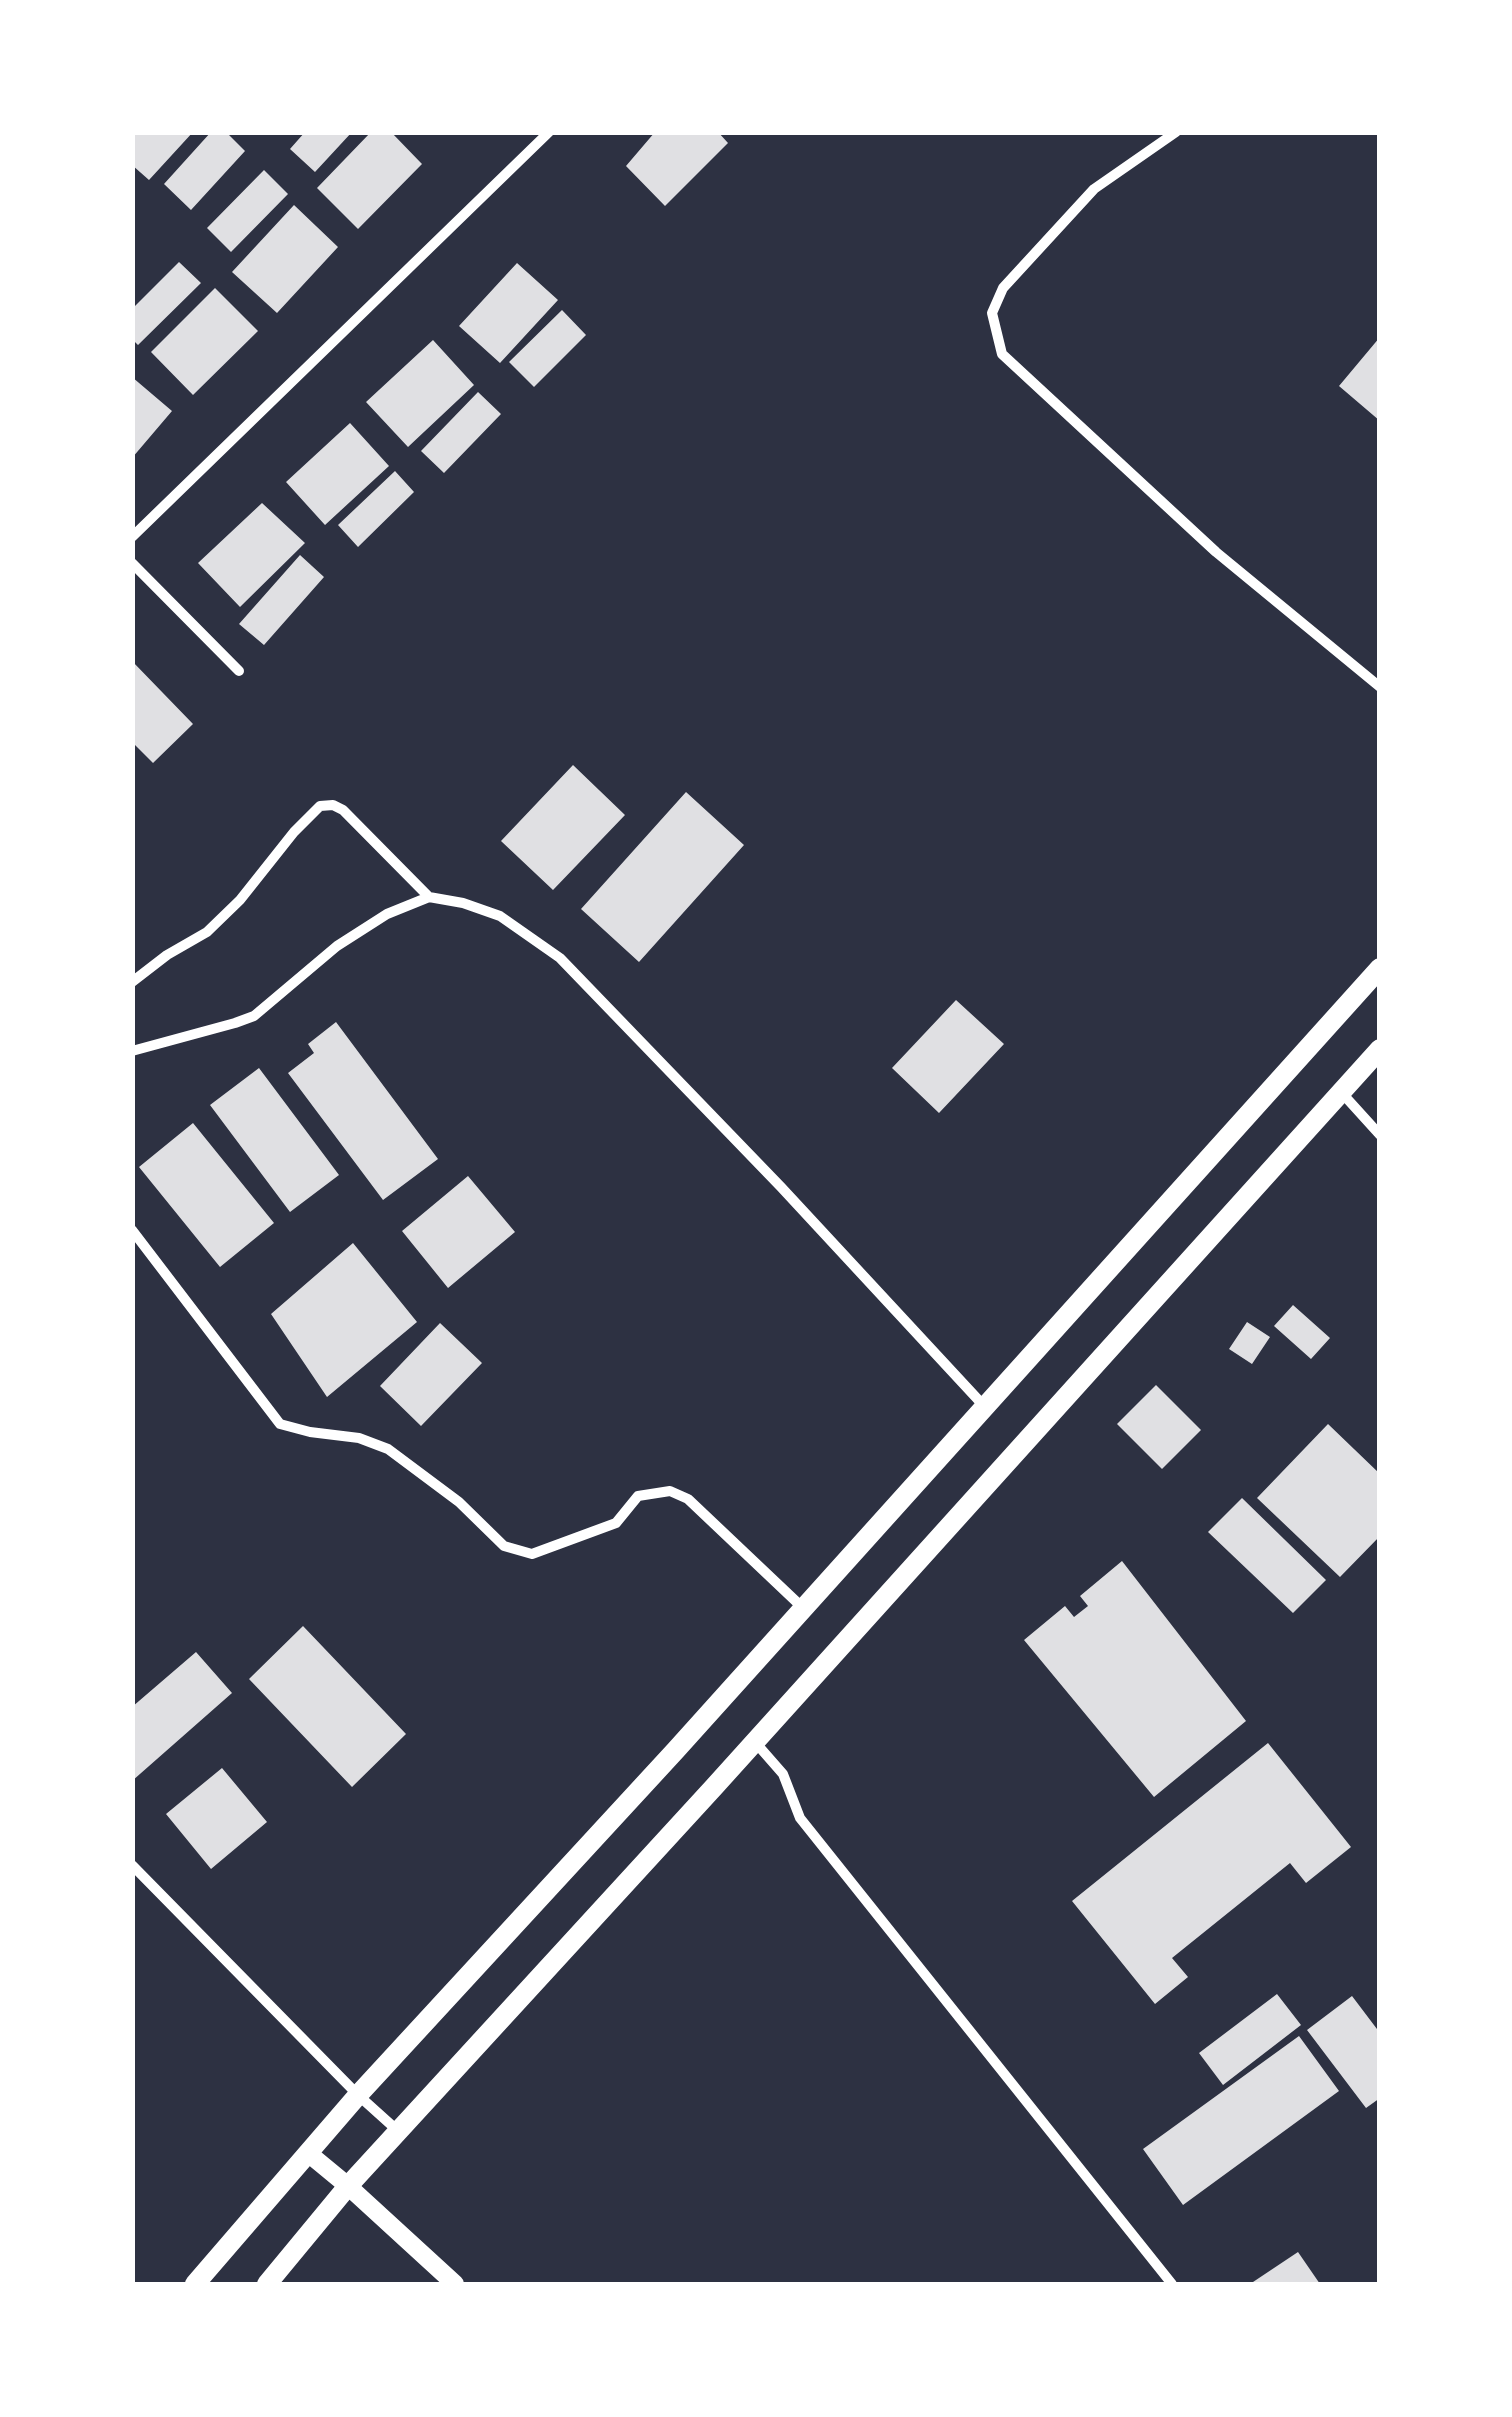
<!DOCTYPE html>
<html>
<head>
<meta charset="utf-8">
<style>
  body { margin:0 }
  #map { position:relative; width:1512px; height:2417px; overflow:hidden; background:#2d3142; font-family:"Source Sans 3",sans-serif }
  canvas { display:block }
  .frame { position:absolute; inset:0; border:135px solid #fff; pointer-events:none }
</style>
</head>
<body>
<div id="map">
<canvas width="1512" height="2417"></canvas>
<div class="frame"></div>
</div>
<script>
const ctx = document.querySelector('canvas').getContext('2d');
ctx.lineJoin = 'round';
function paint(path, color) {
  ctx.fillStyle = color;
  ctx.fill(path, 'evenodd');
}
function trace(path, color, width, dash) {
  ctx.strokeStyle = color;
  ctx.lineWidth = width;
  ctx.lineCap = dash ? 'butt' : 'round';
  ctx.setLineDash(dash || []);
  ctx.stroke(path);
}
const building = new Path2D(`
  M 132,132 L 193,132 L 149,180 L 132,165 Z
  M 211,132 L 226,132 L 245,151 L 191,210 L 164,184 Z
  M 305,132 L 352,132 L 315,172 L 290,149 Z
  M 371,132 L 391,132 L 422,164 L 358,229 L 317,188 Z
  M 655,132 L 718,132 L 728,143 L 665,206 L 626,166 Z
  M 264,170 L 288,194 L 231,252 L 207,228 Z
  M 294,205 L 338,247 L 277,313 L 232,272 Z
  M 179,262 L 201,283 L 138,345 L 132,339 L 132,309 Z
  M 517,263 L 558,300 L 500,363 L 459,326 Z
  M 215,288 L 258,331 L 193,395 L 151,352 Z
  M 562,310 L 586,335 L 534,387 L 509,362 Z
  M 1380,337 L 1380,421 L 1339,386 Z
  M 433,340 L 474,385 L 408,447 L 366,402 Z
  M 132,377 L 172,411 L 132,458 Z
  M 478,392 L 501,414 L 444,473 L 421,451 Z
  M 350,423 L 389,466 L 325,525 L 286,482 Z
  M 395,471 L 414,492 L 358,547 L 338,525 Z
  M 262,503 L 305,543 L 240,607 L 198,563 Z
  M 300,555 L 324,577 L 264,645 L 239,624 Z
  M 132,661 L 193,724 L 153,763 L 132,742 Z
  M 573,765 L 625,815 L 553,890 L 501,841 Z
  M 686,792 L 744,845 L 639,962 L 581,909 Z
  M 956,1000 L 1004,1044 L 939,1113 L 892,1068 Z
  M 336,1022 L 438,1159 L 383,1200 L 288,1073 L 314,1053 L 308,1044 Z
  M 259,1068 L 339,1175 L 290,1212 L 210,1105 Z
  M 193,1123 L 274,1223 L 220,1267 L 139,1167 Z
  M 468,1176 L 515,1232 L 448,1288 L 402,1231 Z
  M 353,1243 L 417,1322 L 327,1397 L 271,1314 Z
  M 1293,1305 L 1330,1338 L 1311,1359 L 1274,1326 Z
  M 1247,1322 L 1270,1337 L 1252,1364 L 1229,1349 Z
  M 440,1323 L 482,1363 L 421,1426 L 380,1386 Z
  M 1156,1385 L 1201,1430 L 1162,1469 L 1117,1424 Z
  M 1328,1424 L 1380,1474 L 1380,1536 L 1340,1577 L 1257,1498 Z
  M 1242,1498 L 1326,1580 L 1293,1613 L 1208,1532 Z
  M 1122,1561 L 1246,1721 L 1154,1797 L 1024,1640 L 1065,1606 L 1074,1617 L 1088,1606 L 1080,1596 Z
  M 303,1626 L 406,1734 L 352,1787 L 249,1679 Z
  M 196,1652 L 232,1693 L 132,1781 L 132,1707 Z
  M 1268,1743 L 1351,1847 L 1306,1883 L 1290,1863 L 1172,1958 L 1188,1977 L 1155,2004 L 1072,1901 Z
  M 222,1768 L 267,1822 L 211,1869 L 166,1814 Z
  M 1277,1994 L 1301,2025 L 1223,2085 L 1199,2053 Z
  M 1352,1996 L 1380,2033 L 1380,2098 L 1366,2108 L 1307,2030 Z
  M 1299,2036 L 1339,2091 L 1183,2205 L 1143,2149 Z
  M 1298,2252 L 1320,2284 L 1250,2284 Z`);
const minor = new Path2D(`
  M 1176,132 L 1094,189 L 1003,288 L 992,313 L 1002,354 L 1216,552 L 1380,687
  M 132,537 L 549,132
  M 132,563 L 239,671
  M 132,982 L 167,955 L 207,932 L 240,900 L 294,832 L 320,806 L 333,805 L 343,810 L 429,897
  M 132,1051 L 235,1023 L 254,1016 L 337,946 L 387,914 L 429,897 L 463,903 L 500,916 L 560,958 L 781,1187 L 984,1406
  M 1341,1092 L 1380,1135
  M 132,1230 L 280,1424 L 310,1432 L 359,1438 L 388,1449 L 459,1502 L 504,1546 L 532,1554 L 616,1523 L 638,1496 L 670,1491 L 688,1499 L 803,1608
  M 755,1742 L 783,1774 L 800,1818 L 1172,2284
  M 132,1865 L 358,2095 L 398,2131`);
const tertiary = new Path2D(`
  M 308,2153 L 348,2186 L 455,2284`);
const secondary = new Path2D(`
  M 195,2284 L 358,2095 L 675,1751 L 1380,968
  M 267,2284 L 348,2186 L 714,1787 L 1380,1049`);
paint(building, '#e0e0e3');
trace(minor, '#fff', 10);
trace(tertiary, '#fff', 18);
trace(secondary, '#fff', 20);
</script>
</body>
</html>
